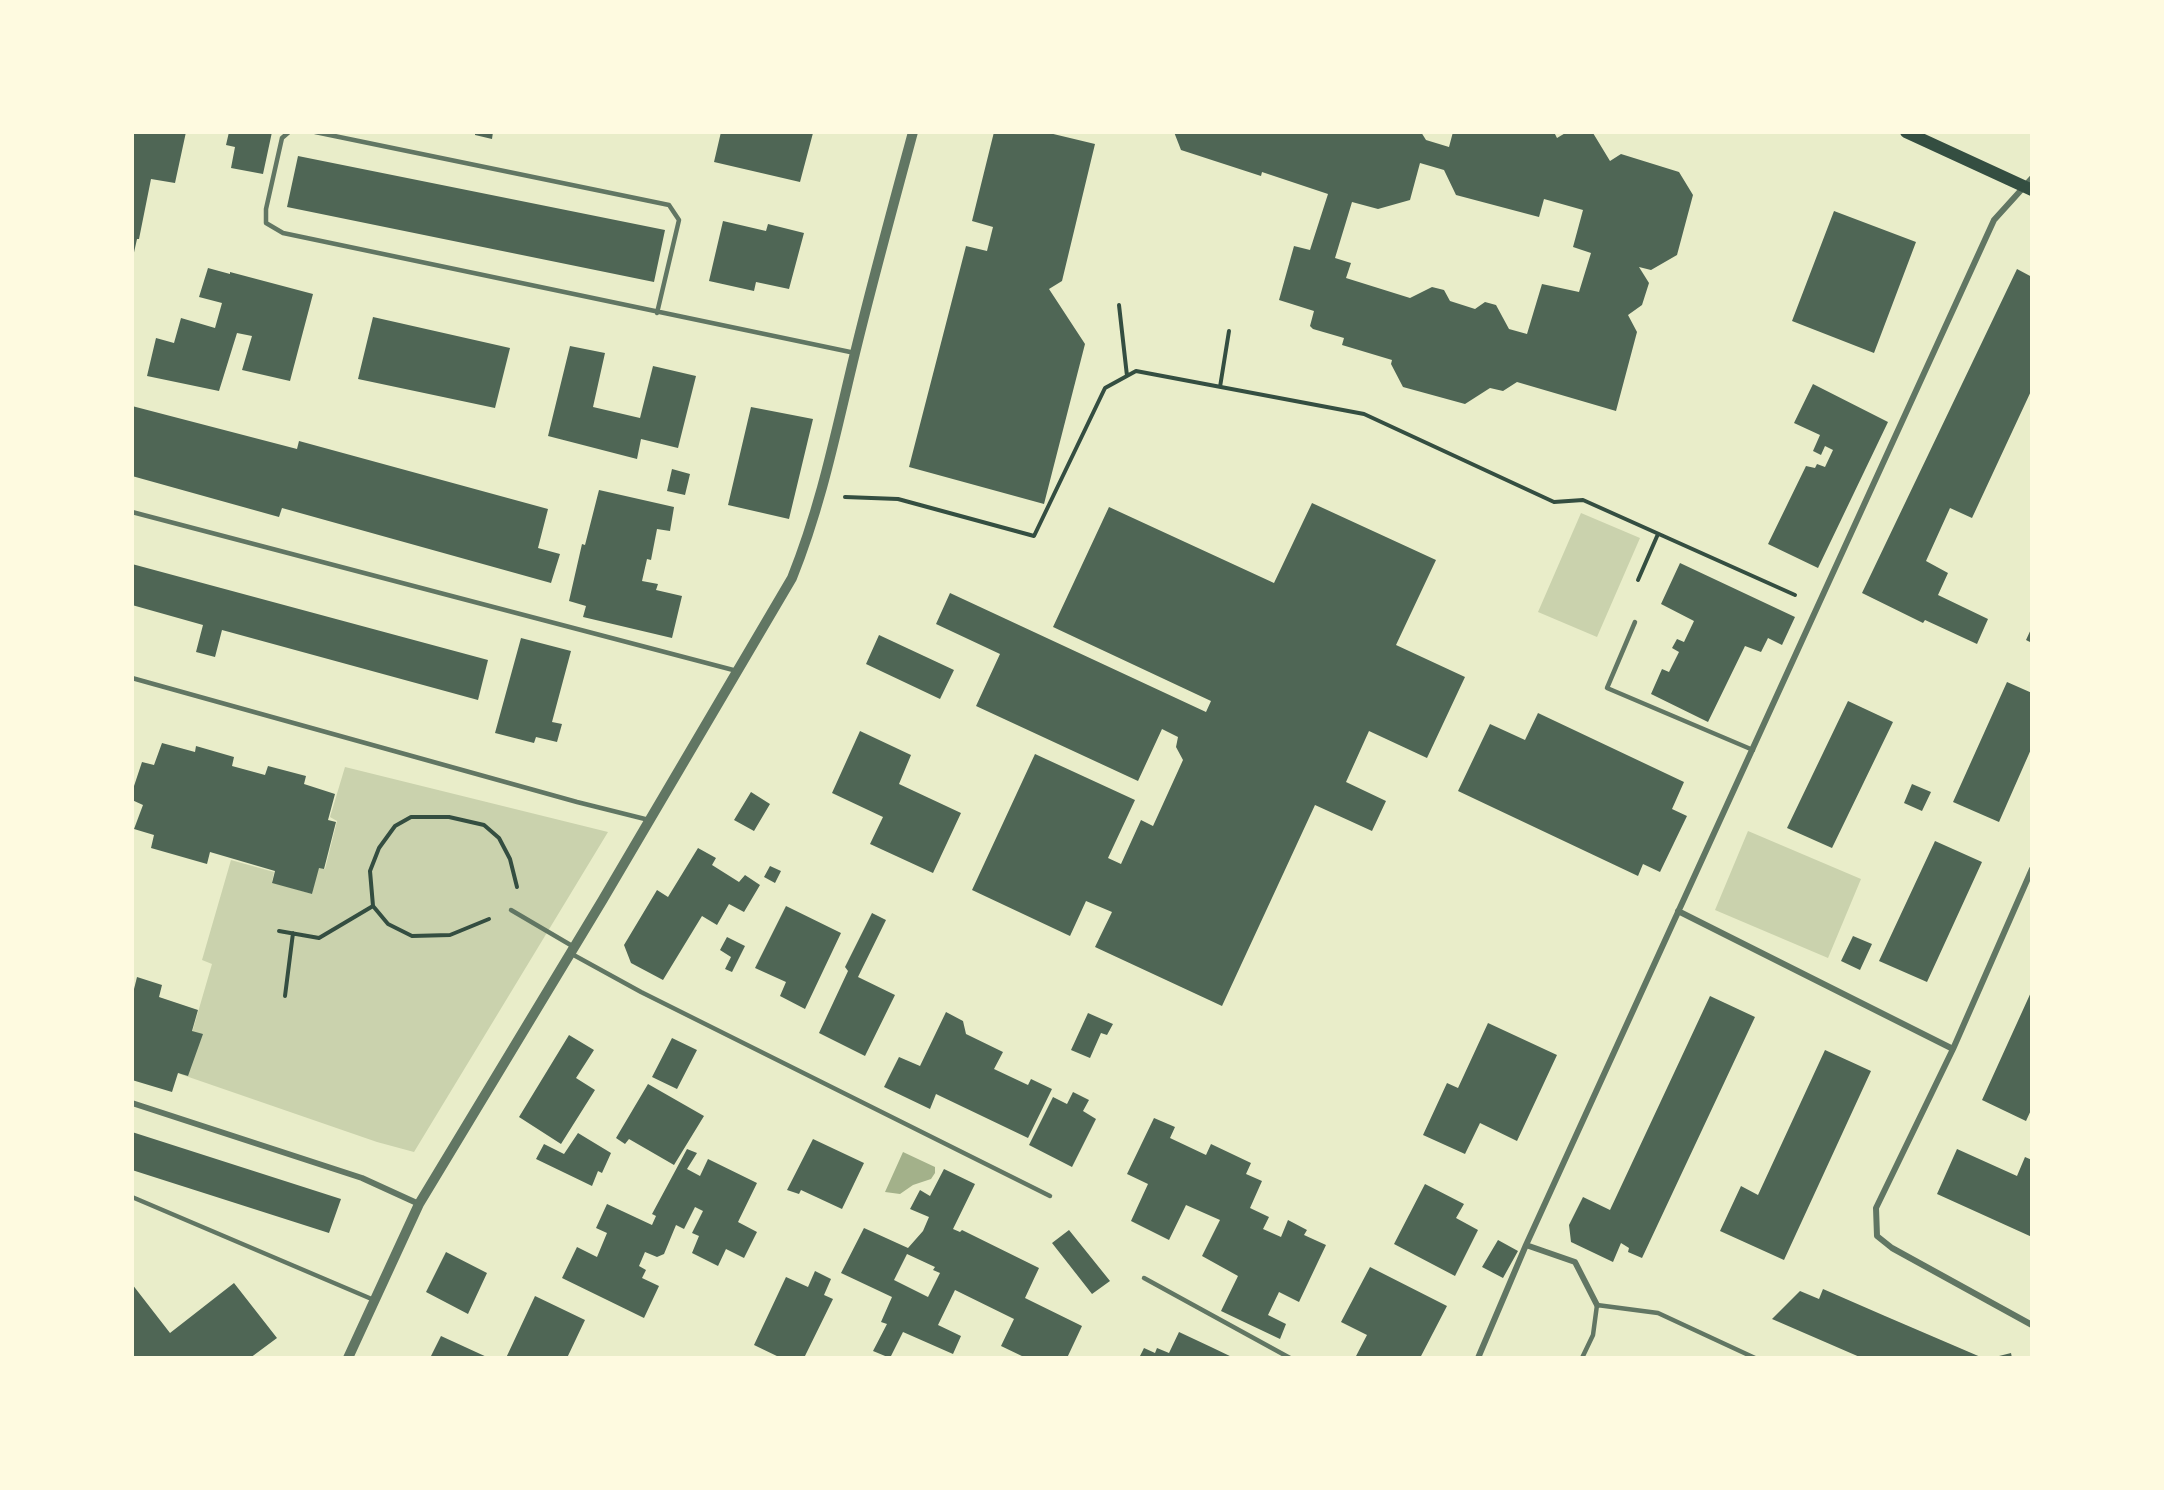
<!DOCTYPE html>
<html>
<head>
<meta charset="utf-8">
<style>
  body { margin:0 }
  #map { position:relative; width:2164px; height:1490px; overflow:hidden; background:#e9edc9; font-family:Georgia,serif }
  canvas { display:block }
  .frame { position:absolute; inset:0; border:134px solid #fefae0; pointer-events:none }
</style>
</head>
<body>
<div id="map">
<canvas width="2164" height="1490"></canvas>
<div class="frame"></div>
</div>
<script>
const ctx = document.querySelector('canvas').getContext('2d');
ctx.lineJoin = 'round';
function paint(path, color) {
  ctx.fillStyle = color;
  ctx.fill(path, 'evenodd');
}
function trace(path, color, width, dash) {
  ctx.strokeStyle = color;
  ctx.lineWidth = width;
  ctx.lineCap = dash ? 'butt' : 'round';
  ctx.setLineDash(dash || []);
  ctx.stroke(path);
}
const green = new Path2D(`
  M 1581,513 L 1640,538 L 1597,637 L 1538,612 Z
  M 345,767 L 608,832 L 414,1152 L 377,1142 L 180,1074 L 212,964 L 202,960 L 231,860 L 274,872 L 272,882 L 312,894 L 318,867 L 325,869 L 337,821 L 330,817 Z
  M 1748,831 L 1861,879 L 1828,958 L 1715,910 Z`);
const water = new Path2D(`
  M 903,1152 L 935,1167 L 935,1173 L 931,1179 L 913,1185 L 900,1194 L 885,1192 Z`);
const building = new Path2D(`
  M 132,132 L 186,132 L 175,183 L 151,179 L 139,239 L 137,239 L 133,257 Z
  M 229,132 L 272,132 L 263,174 L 231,168 L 235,147 L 226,145 Z
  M 475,132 L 493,132 L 492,139 L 475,135 Z
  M 721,132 L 813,133 L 800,182 L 714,162 Z
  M 994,132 L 1045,132 L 1095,144 L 1062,281 L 1049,289 L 1085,344 L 1044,504 L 909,467 L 966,246 L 987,251 L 993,227 L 972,221 Z
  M 1174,132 L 1421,132 L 1426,140 L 1449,147 L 1453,132 L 1554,132 L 1557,138 L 1567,132 L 1589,132 L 1593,133 L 1610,161 L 1621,154 L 1679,172 L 1693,195 L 1677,255 L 1651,270 L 1639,267 L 1649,283 L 1642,305 L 1628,315 L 1637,332 L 1616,411 L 1517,382 L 1503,391 L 1490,388 L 1465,404 L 1403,387 L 1391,364 L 1392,360 L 1342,345 L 1344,338 L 1313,329 L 1310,326 L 1314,311 L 1279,300 L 1294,246 L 1310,250 L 1328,194 L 1262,172 L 1261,176 L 1181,150 ZM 1420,163 L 1444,170 L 1456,195 L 1539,217 L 1544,199 L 1583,210 L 1573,247 L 1591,253 L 1579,292 L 1542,284 L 1527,334 L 1509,329 L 1496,305 L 1485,302 L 1475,309 L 1450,301 L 1444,290 L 1432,287 L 1410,298 L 1346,278 L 1351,263 L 1335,258 L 1352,202 L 1378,209 L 1410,200 Z
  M 298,156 L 665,230 L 654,282 L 287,207 Z
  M 1834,211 L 1916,242 L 1874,353 L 1792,321 Z
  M 723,221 L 766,231 L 768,224 L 804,233 L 789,289 L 756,282 L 754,291 L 709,281 Z
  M 208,268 L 230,274 L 230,272 L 313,294 L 290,381 L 242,370 L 252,336 L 237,333 L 219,391 L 147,376 L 156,338 L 174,343 L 181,318 L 215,328 L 222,303 L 199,297 Z
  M 2017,269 L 2032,277 L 2032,389 L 1972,518 L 1950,508 L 1926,561 L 1948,573 L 1938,595 L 1988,619 L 1977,644 L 1925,620 L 1923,623 L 1862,593 Z
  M 373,317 L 510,348 L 495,408 L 358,379 Z
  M 570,346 L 605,353 L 593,407 L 640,418 L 653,366 L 696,376 L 678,448 L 641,439 L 637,459 L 548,436 Z
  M 1813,384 L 1888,422 L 1818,568 L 1768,544 L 1806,466 L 1815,468 L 1817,464 L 1825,467 L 1833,450 L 1825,446 L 1821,455 L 1813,451 L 1820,435 L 1794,423 Z
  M 132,406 L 297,449 L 299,441 L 548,509 L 538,548 L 560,554 L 551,583 L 282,508 L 279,517 L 132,476 Z
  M 751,407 L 813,419 L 789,519 L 728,505 Z
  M 672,469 L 690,474 L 685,495 L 667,491 Z
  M 599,490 L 674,507 L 670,531 L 657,529 L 651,560 L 647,559 L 642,581 L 658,584 L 656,590 L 682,596 L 672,638 L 583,617 L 586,606 L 569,601 L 582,544 L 585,545 Z
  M 1312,503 L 1436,560 L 1396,645 L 1465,677 L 1427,758 L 1369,731 L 1346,782 L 1386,801 L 1372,831 L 1315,805 L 1222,1006 L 1095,947 L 1112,912 L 1086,901 L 1070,936 L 972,890 L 1035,754 L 1135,800 L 1108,858 L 1121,864 L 1141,820 L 1153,826 L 1183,760 L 1176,747 L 1178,737 L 1162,729 L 1138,781 L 976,706 L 1000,654 L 936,624 L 950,593 L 1206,712 L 1211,701 L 1053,627 L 1109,507 L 1274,583 Z
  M 1680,563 L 1795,617 L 1782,645 L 1768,638 L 1761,652 L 1745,646 L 1708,722 L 1651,694 L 1662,669 L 1669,672 L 1679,652 L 1672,648 L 1677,639 L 1684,642 L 1694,621 L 1661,604 Z
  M 132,564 L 488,660 L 478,700 L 222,630 L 215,657 L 196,652 L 203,625 L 132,605 Z
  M 2032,627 L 2032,643 L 2026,640 Z
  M 879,635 L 954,670 L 940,699 L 866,664 Z
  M 521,638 L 571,651 L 552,722 L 562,724 L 557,742 L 536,737 L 534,743 L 495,733 Z
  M 2007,682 L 2032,693 L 2032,747 L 1999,822 L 1953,802 Z
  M 1848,701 L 1893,722 L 1832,848 L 1787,828 Z
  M 1538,713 L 1684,782 L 1672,809 L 1687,816 L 1660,872 L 1643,864 L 1638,876 L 1458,791 L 1490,724 L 1525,740 Z
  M 860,731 L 911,755 L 899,784 L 961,813 L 933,873 L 870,844 L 883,817 L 832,793 Z
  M 162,743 L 195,752 L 196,746 L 234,757 L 232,766 L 265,775 L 268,766 L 306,776 L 304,784 L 335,794 L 328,820 L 336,822 L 324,869 L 319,868 L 312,894 L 272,883 L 275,871 L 210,852 L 207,864 L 151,848 L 154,835 L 134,829 L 143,805 L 132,800 L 132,792 L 142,762 L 154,765 Z
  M 1912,784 L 1931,792 L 1922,811 L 1904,803 Z
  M 751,792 L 770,804 L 754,831 L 734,820 Z
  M 1935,841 L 1982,862 L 1927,982 L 1879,961 Z
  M 698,848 L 716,858 L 712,865 L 739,882 L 745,875 L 760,885 L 744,912 L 729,904 L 717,925 L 702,916 L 663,980 L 631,963 L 624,945 L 657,890 L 668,897 Z
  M 770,866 L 781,871 L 775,883 L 764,877 Z
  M 786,906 L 841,933 L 805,1009 L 780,996 L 786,982 L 755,968 Z
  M 872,913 L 886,920 L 858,977 L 895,995 L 865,1056 L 819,1033 L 848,971 L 845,967 Z
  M 1853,936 L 1872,944 L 1860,970 L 1841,961 Z
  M 727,937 L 745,946 L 732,972 L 725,969 L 731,957 L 720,950 Z
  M 137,977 L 162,985 L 159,997 L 198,1010 L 192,1031 L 203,1034 L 188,1076 L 178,1073 L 172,1092 L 132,1080 L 132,988 L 134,989 Z
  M 2032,990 L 2032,1108 L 2026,1121 L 1982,1100 Z
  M 1710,996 L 1755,1017 L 1642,1258 L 1628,1252 L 1629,1248 L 1621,1243 L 1613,1262 L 1571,1242 L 1569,1225 L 1583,1197 L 1610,1210 Z
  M 946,1012 L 963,1021 L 966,1034 L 1003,1052 L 994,1069 L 1028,1085 L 1031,1079 L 1052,1089 L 1028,1138 L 936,1094 L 930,1109 L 884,1087 L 899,1057 L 920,1066 Z
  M 1088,1013 L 1113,1024 L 1107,1035 L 1101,1033 L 1090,1058 L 1071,1050 Z
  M 1488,1023 L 1557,1055 L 1517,1141 L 1480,1123 L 1465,1154 L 1423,1135 L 1447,1083 L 1458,1088 Z
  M 569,1035 L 594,1050 L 576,1078 L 595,1090 L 561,1144 L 519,1117 Z
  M 672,1038 L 697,1050 L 677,1089 L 652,1077 Z
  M 1825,1050 L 1871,1071 L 1784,1260 L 1720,1231 L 1741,1186 L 1758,1195 Z
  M 648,1084 L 704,1116 L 674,1165 L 629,1139 L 625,1144 L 616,1138 Z
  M 1073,1092 L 1089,1100 L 1083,1111 L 1096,1119 L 1072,1167 L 1029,1145 L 1053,1097 L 1067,1104 Z
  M 1154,1118 L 1175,1127 L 1170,1138 L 1206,1155 L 1211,1144 L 1251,1163 L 1246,1174 L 1262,1181 L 1250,1208 L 1269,1217 L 1263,1229 L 1281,1237 L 1288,1220 L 1307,1230 L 1304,1235 L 1326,1245 L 1299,1302 L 1279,1292 L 1268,1315 L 1286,1324 L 1280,1339 L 1221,1311 L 1238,1276 L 1202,1256 L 1220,1220 L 1186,1205 L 1169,1240 L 1131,1221 L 1148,1184 L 1127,1174 Z
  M 132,1132 L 341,1199 L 329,1233 L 132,1170 Z
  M 578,1133 L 611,1153 L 602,1173 L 598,1171 L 592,1186 L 536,1159 L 544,1144 L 564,1154 Z
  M 813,1139 L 864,1163 L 842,1209 L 801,1190 L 799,1194 L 787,1190 Z
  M 687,1149 L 697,1153 L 687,1169 L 700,1176 L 708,1159 L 757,1183 L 738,1222 L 757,1232 L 744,1258 L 726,1249 L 718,1266 L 692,1253 L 699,1236 L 692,1233 L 703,1211 L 695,1207 L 684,1229 L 676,1225 L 664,1254 L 657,1257 L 645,1252 L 639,1266 L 646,1270 L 642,1278 L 659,1286 L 644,1318 L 562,1278 L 577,1247 L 597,1257 L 607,1233 L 596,1228 L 607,1204 L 652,1225 L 656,1216 L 652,1214 Z
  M 1957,1149 L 2017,1176 L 2025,1157 L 2032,1160 L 2032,1237 L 1937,1194 Z
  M 944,1169 L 975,1184 L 953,1229 L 960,1232 L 962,1230 L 1039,1268 L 1025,1298 L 1082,1326 L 1067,1358 L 1026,1358 L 1001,1346 L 1014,1319 L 955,1290 L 938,1325 L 961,1336 L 953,1354 L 903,1332 L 890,1358 L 873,1351 L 887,1324 L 881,1322 L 892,1297 L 841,1273 L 864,1228 L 908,1248 L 923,1231 L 929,1217 L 910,1209 L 920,1190 L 930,1196 ZM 907,1254 L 935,1267 L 933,1270 L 940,1273 L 928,1297 L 894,1280 Z
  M 1425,1184 L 1464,1204 L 1456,1218 L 1478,1230 L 1455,1276 L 1394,1244 Z
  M 1069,1230 L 1110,1281 L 1092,1294 L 1052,1243 Z
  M 1498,1240 L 1518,1251 L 1503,1278 L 1482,1267 Z
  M 446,1252 L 487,1273 L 468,1314 L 426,1292 Z
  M 1370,1267 L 1447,1306 L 1420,1358 L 1355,1358 L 1367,1335 L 1341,1322 Z
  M 815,1271 L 831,1279 L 824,1295 L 833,1299 L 804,1358 L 781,1358 L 754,1345 L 786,1277 L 808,1287 Z
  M 234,1283 L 277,1338 L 250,1358 L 132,1358 L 132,1284 L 170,1333 Z
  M 1823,1289 L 1885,1316 L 1983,1358 L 1862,1358 L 1772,1319 L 1800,1291 L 1819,1299 Z
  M 535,1296 L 585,1320 L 567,1358 L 506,1358 Z
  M 1179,1332 L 1211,1347 L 1234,1358 L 1139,1358 L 1144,1348 L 1155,1353 L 1157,1348 L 1169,1353 Z
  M 441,1336 L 489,1358 L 430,1358 Z
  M 2011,1353 L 2012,1358 L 1995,1358 L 1995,1357 Z`);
const path = new Path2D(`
  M 1119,305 L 1127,376
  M 1220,387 L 1229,331
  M 845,497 L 898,499 L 1034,536 L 1105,388 L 1136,371 L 1364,414 L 1554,502 L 1583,500 L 1795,595
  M 1638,580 L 1658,534
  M 489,919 L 450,935 L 412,936 L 388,924 L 373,906 L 370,871 L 379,848 L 395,826 L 411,817 L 449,817 L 484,825 L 499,838 L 510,859 L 517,887
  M 279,931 L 319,938 L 373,906
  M 285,996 L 293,933`);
const service = new Path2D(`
  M 289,132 L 282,138 L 266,209 L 266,223 L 283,233 L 855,353
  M 315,132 L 669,205 L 679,220 L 657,313
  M 132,512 L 737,671
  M 1635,622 L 1607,688 L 1753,750
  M 132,678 L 577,802 L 649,820
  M 511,910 L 574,947
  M 570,953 L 641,992 L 1050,1196
  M 132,1197 L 374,1300
  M 1144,1278 L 1290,1358
  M 1582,1358 L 1593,1335 L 1597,1305 L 1658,1313 L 1755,1358`);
const minor = new Path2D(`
  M 2032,869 L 1953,1049 L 1876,1208 L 1877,1236 L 1892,1248 L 2032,1325
  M 1678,911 L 1953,1049
  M 132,1103 L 362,1178 L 419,1204
  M 1526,1245 L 1575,1262 L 1597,1305
  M 1478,1358 L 1526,1245 L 1994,220 L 2032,178`);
const tertiary = new Path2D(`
  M 348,1358 L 419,1204 L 602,901 L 792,578 C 822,503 836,431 855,353 C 873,279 893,206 913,132`);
const secondary = new Path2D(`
  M 1906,132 L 2032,190`);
paint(green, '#cad2ad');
paint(water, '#a3b18a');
paint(building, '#4f6655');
trace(path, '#344e41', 4);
trace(service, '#617663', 4.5);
trace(minor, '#617663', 6);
trace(tertiary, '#617663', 10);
trace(secondary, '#344e41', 12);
</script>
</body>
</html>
